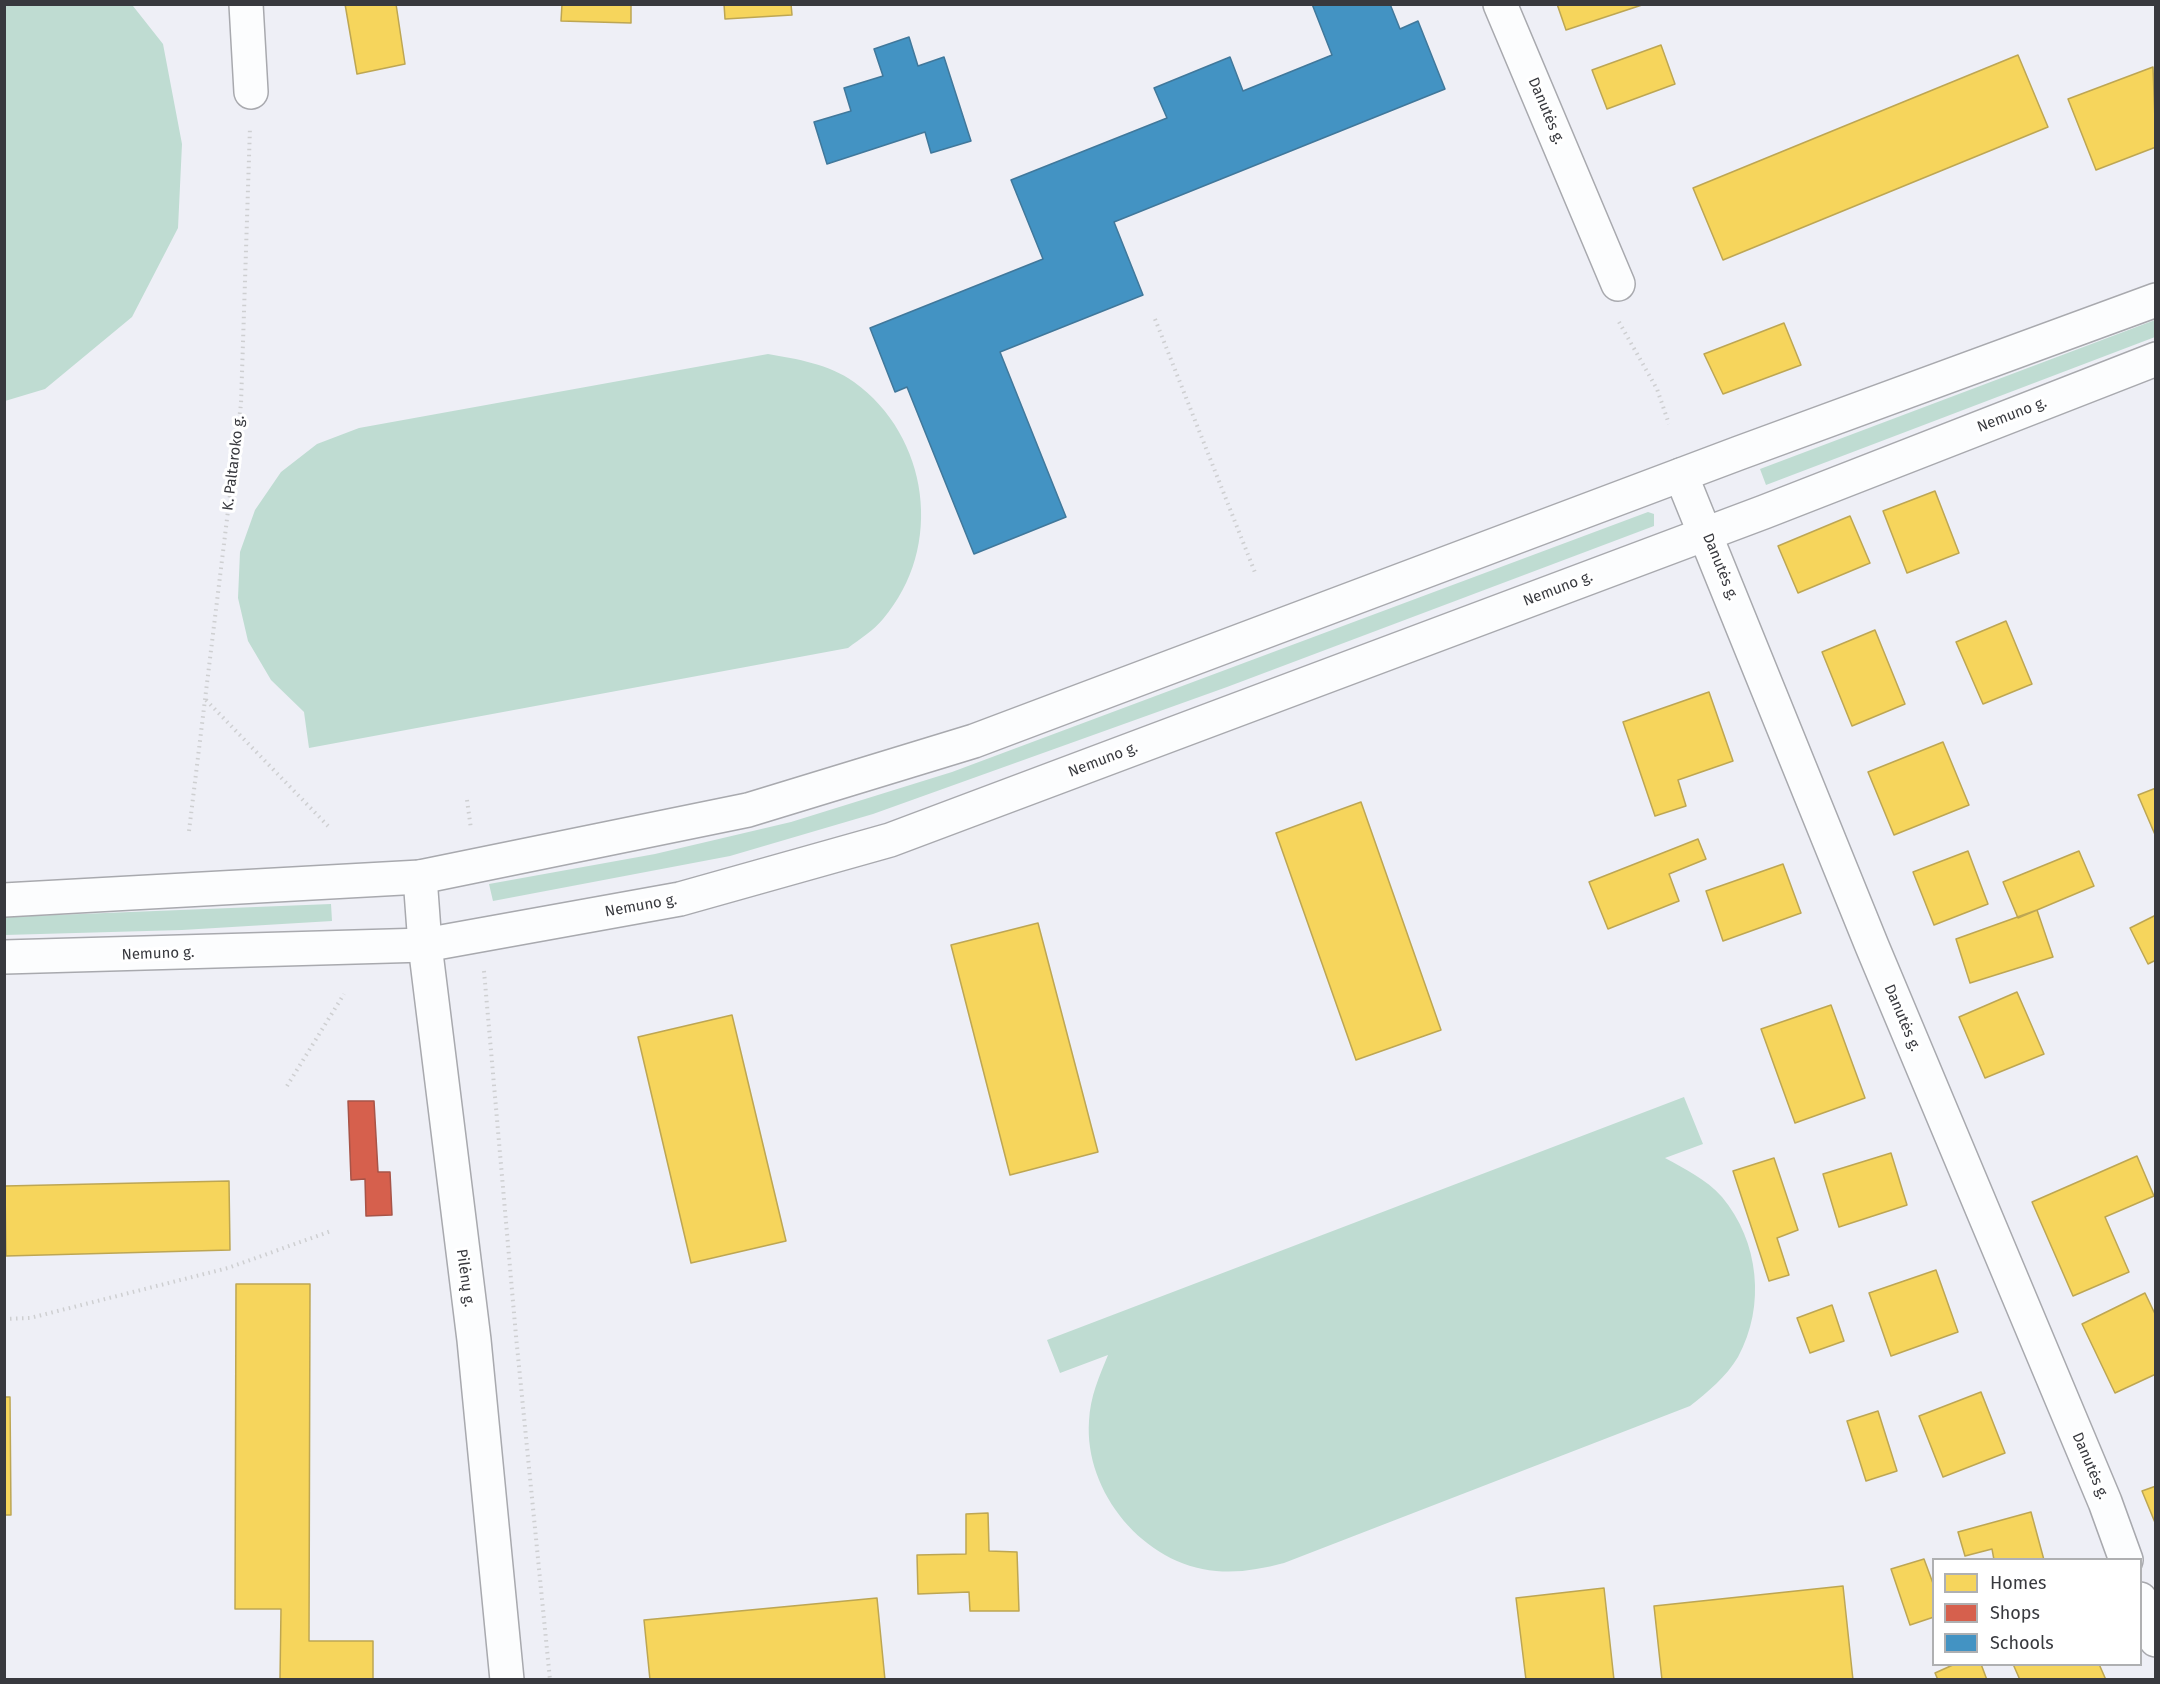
<!DOCTYPE html>
<html>
<head>
<meta charset="utf-8">
<style>
  body { margin:0 }
  #map { position:relative; width:2160px; height:1684px; overflow:hidden; background:#eeeff6; font-family:"Fira Sans",sans-serif }
  canvas { display:block }
  .frame { position:absolute; inset:0; border:6px solid #38393e; pointer-events:none }
  .legend { position:absolute; left:1932px; top:1558px; width:210px; height:108px; box-sizing:border-box; background:#fff; border:2px solid #afb0b2; margin:0; padding:8px 10px; list-style:none; font-size:18px; color:#38393e }
  .legend li { display:flex; align-items:center; gap:12px; height:30px }
  .legend b { width:30px; border:2px solid #afb0b2 }
</style>
</head>
<body>
<div id="map">
<canvas width="2160" height="1684"></canvas>
<div class="frame"></div>
<ul class="legend">
<li><b style="height:16px;background:#f6d55c"></b>Homes</li>
<li><b style="height:16px;background:#d6604d"></b>Shops</li>
<li><b style="height:16px;background:#4393c3"></b>Schools</li>
</ul>
</div>
<script>
const ctx = document.querySelector('canvas').getContext('2d');
ctx.lineJoin = 'round';
function paint(path, color) {
  ctx.fillStyle = color;
  ctx.fill(path, 'evenodd');
}
function trace(path, color, width, dash) {
  ctx.strokeStyle = color;
  ctx.lineWidth = width;
  ctx.lineCap = dash ? 'butt' : 'round';
  ctx.setLineDash(dash || []);
  ctx.stroke(path);
}
function write(font, color, halo, rows, align = 'center') {
  ctx.font = font + ' "Fira Sans",sans-serif';
  ctx.lineWidth = 6;
  ctx.setLineDash([]);
  ctx.textBaseline = 'middle';
  ctx.strokeStyle = halo;
  ctx.fillStyle = color;
  for (const [text, x, y, turn = 0] of rows) {
    ctx.save();
    ctx.translate(x, y);
    ctx.rotate((+turn || 0) * Math.PI / 180);
    ctx.textAlign = isNaN(turn) ? turn : align;
    if (halo) ctx.strokeText(text, 0, 0);
    ctx.fillText(text, 0, 0);
    ctx.restore();
  }
}
const green = new Path2D(`
  M 5,4 L 133,6 L 163,44 L 182,144 L 178,228 L 132,317 L 45,389 L 5,401 Z
  M 2155,320 L 2155,337 L 1766,485 L 1760,469 Z
  M 768,354 C 797,359 829,364 854,382 C 929,436 945,547 883,619 C 874,630 860,639 848,648 L 309,748 L 304,712 L 271,680 L 248,641 L 238,598 L 240,552 L 255,510 L 281,472 L 317,444 L 359,428 Z
  M 1648,512 L 1654,514 L 1654,526 L 1227,687 L 873,814 L 730,856 L 493,901 L 489,884 L 655,854 L 791,822 L 952,772 Z
  M 331,904 L 332,921 L 182,930 L 5,935 L 5,917 Z
  M 1684,1097 L 1703,1144 L 1665,1158 C 1685,1169 1706,1179 1722,1197 C 1759,1241 1766,1306 1738,1357 C 1726,1377 1708,1392 1690,1406 L 1284,1563 C 1261,1569 1240,1573 1216,1571 C 1144,1565 1084,1492 1089,1421 C 1090,1397 1099,1377 1108,1355 L 1060,1373 L 1047,1340 Z`);
const homes = new Path2D(`
  M 345,4 L 396,4 L 405,64 L 357,74 Z
  M 562,4 L 631,4 L 631,23 L 561,21 Z
  M 724,4 L 791,4 L 792,15 L 725,19 Z
  M 1557,4 L 1645,4 L 1566,30 Z
  M 1661,45 L 1675,84 L 1607,109 L 1592,70 Z
  M 2018,55 L 2048,127 L 1723,260 L 1693,188 Z
  M 2153,67 L 2156,147 L 2096,170 L 2068,99 Z
  M 1784,323 L 1801,365 L 1723,394 L 1704,354 Z
  M 1935,491 L 1959,553 L 1907,573 L 1883,511 Z
  M 1850,516 L 1870,563 L 1798,593 L 1778,546 Z
  M 2006,621 L 2032,684 L 1983,704 L 1956,642 Z
  M 1875,630 L 1905,704 L 1852,726 L 1822,652 Z
  M 1709,692 L 1733,761 L 1678,780 L 1686,806 L 1655,816 L 1623,722 Z
  M 1943,742 L 1969,805 L 1894,835 L 1868,772 Z
  M 2156,788 L 2156,837 L 2138,795 Z
  M 1361,802 L 1441,1030 L 1356,1060 L 1276,833 Z
  M 1698,839 L 1706,859 L 1669,874 L 1679,901 L 1608,929 L 1589,882 Z
  M 1968,851 L 1988,904 L 1934,925 L 1913,872 Z
  M 2079,851 L 2094,886 L 2018,918 L 2003,882 Z
  M 1783,864 L 1801,913 L 1723,941 L 1706,891 Z
  M 2037,910 L 2053,957 L 1970,983 L 1956,939 Z
  M 2156,915 L 2156,960 L 2148,964 L 2130,928 Z
  M 1038,923 L 1098,1152 L 1010,1175 L 951,945 Z
  M 2017,992 L 2044,1054 L 1985,1078 L 1959,1017 Z
  M 1831,1005 L 1865,1098 L 1795,1123 L 1761,1029 Z
  M 732,1015 L 786,1241 L 691,1263 L 638,1037 Z
  M 1891,1153 L 1907,1205 L 1839,1227 L 1823,1174 Z
  M 2137,1156 L 2154,1196 L 2105,1217 L 2129,1272 L 2073,1296 L 2032,1202 Z
  M 1774,1158 L 1798,1230 L 1777,1238 L 1789,1275 L 1769,1281 L 1733,1171 Z
  M 229,1181 L 230,1250 L 6,1256 L 5,1186 Z
  M 1936,1270 L 1958,1332 L 1891,1356 L 1869,1293 Z
  M 236,1284 L 310,1284 L 309,1641 L 373,1641 L 373,1680 L 280,1680 L 281,1609 L 235,1609 Z
  M 2145,1293 L 2156,1316 L 2156,1374 L 2115,1393 L 2082,1324 Z
  M 1832,1305 L 1844,1341 L 1810,1353 L 1797,1318 Z
  M 1981,1392 L 2005,1453 L 1943,1477 L 1919,1416 Z
  M 4,1397 L 10,1397 L 11,1515 L 4,1515 Z
  M 1878,1411 L 1897,1471 L 1866,1481 L 1847,1421 Z
  M 2156,1486 L 2156,1525 L 2142,1491 Z
  M 2031,1512 L 2044,1560 L 1994,1560 L 1992,1549 L 1965,1556 L 1958,1532 Z
  M 988,1513 L 989,1551 L 1017,1552 L 1019,1611 L 970,1611 L 969,1592 L 918,1594 L 917,1555 L 966,1554 L 966,1514 Z
  M 1924,1559 L 1934,1586 L 1934,1617 L 1910,1625 L 1891,1569 Z
  M 1843,1586 L 1853,1680 L 1662,1680 L 1654,1606 Z
  M 1604,1588 L 1614,1680 L 1526,1680 L 1516,1598 Z
  M 877,1598 L 885,1680 L 650,1680 L 644,1620 Z
  M 1955,1664 L 1981,1664 L 1987,1680 L 1938,1680 L 1935,1673 Z
  M 2013,1664 L 2099,1664 L 2106,1680 L 2020,1680 Z`);
const shops = new Path2D(`
  M 348,1101 L 374,1101 L 378,1172 L 390,1172 L 392,1215 L 366,1216 L 365,1179 L 351,1180 Z`);
const schools = new Path2D(`
  M 1312,4 L 1390,4 L 1400,29 L 1418,21 L 1445,89 L 1114,222 L 1143,295 L 1000,352 L 1066,517 L 974,554 L 907,387 L 895,392 L 870,328 L 1043,259 L 1011,180 L 1167,118 L 1154,88 L 1230,57 L 1243,91 L 1332,55 Z
  M 909,37 L 918,66 L 944,57 L 971,141 L 931,153 L 925,132 L 827,164 L 814,122 L 851,111 L 844,88 L 883,76 L 874,49 Z`);
const path = new Path2D(`
  M 1155,319 L 1256,575
  M 1619,322 L 1657,389 L 1669,424
  M 206,700 L 328,826
  M 467,800 L 471,829
  M 189,831 L 241,404 L 250,127
  M 484,971 L 516,1336 L 550,1680
  M 287,1086 L 344,994
  M 4,1319 L 30,1318 L 228,1268 L 331,1231`);
const minor = new Path2D(`
  M 246,4 L 251,92
  M 1500,4 L 1618,284
  M 1681,475 L 1872,946 L 2105,1502 L 2126,1560
  M 420,877 L 425,945 L 474,1340 L 507,1680
  M 2140,1599 L 2156,1640`);
const major = new Path2D(`
  M 4,900 L 420,877 L 748,810 L 974,741 L 1739,453 L 2156,300
  M 4,957 L 425,945 L 680,899 L 890,840 L 1764,512 L 2156,359`);
const streetNames = [
  ["Danutės g.",1546,111,67],
  ["Nemuno g.",2012,415,-21],
  ["K. Paltaroko g.",234,463,-83],
  ["Danutės g.",1720,567,68],
  ["Nemuno g.",1558,589,-21],
  ["Nemuno g.",1103,760,-21],
  ["Nemuno g.",641,906,-10],
  ["Nemuno g.",158,954,-2],
  ["Danutės g.",1902,1018,67],
  ["Pilėnų g.",465,1278,82],
  ["Danutės g.",2090,1466,67]
];
paint(green, '#bfdcd2');
paint(homes, '#f6d55c');
trace(homes, '#bda653', 1.5);
paint(shops, '#d6604d');
trace(shops, '#a75448', 1.5);
paint(schools, '#4393c3');
trace(schools, '#40789b', 1.5);
trace(minor, '#a8a9ae', 36);
trace(major, '#a8a9ae', 36);
trace(path, '#cecfd1', 4, [1.5, 4.5]);
trace(minor, '#fcfdfe', 33);
trace(major, '#fcfdfe', 33);
write('15px', '#38393e', '#fff', streetNames);
</script>
</body>
</html>
